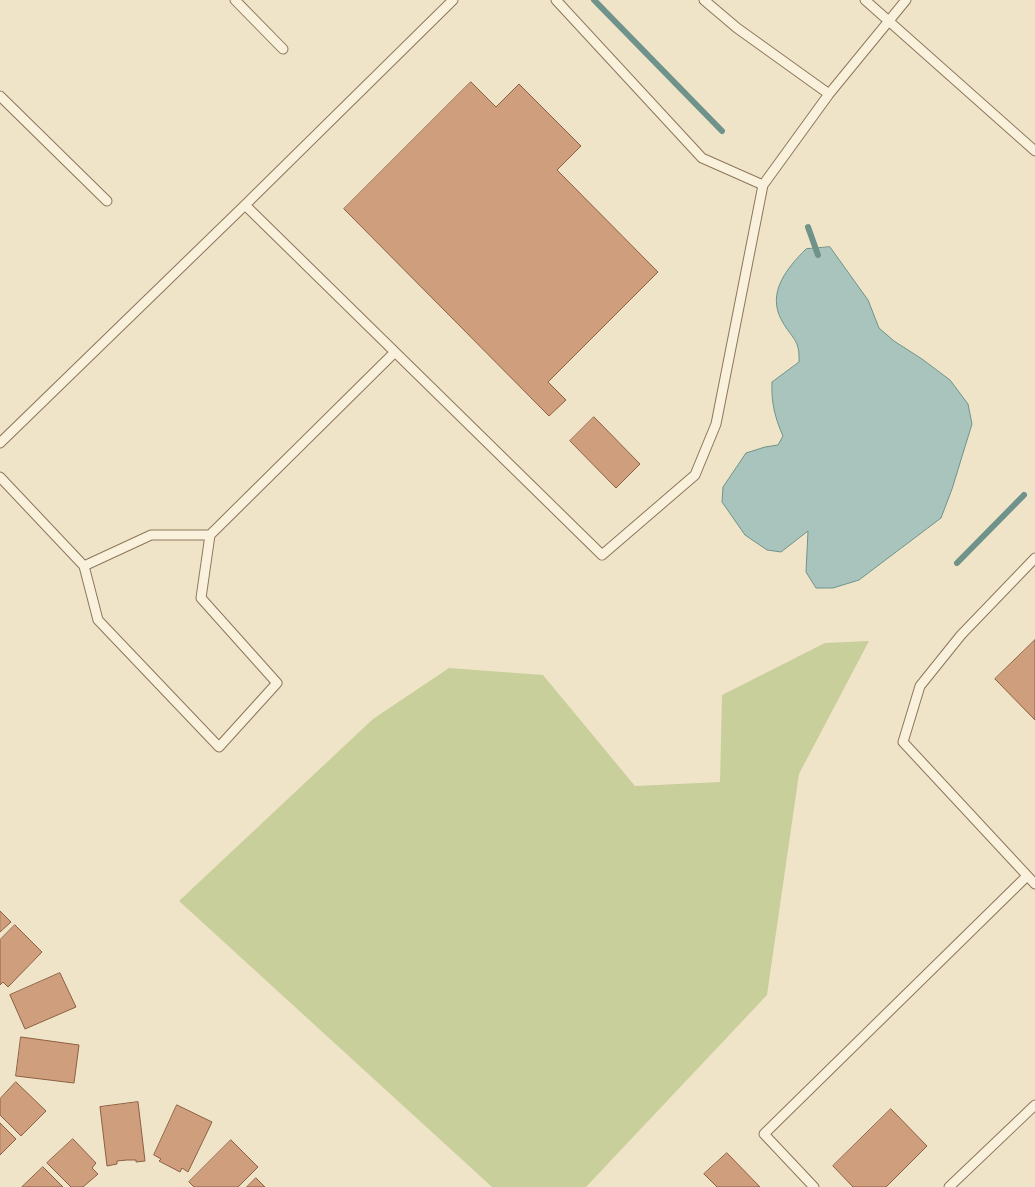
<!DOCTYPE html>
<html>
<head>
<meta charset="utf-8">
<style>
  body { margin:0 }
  canvas { display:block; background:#f0e4c8 }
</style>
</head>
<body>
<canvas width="1035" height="1187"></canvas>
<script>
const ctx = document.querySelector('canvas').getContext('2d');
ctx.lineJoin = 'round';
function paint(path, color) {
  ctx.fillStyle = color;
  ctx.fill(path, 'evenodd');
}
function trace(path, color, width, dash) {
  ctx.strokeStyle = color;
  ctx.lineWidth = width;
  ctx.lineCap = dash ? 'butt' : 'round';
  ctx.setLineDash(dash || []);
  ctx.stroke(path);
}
const green = new Path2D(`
  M 869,641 L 799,774 L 767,995 L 586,1187 L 492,1187 L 179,901 L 373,719 L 449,668 L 543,675 L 635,786 L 720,782 L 722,695 L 825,643 Z`);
const water = new Path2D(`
  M 830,247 L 868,300 L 879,328 L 894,341 L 922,359 L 950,380 L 968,404 L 972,424 L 952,489 L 941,518 L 859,580 L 833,588 L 816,588 L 806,572 L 808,531 L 781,552 L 767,550 L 745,535 L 722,502 L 723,487 L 746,453 L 765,447 L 778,445 L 783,436 C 775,418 771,402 772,382 L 799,362 C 800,339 792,339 782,321 C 766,293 787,268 806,249 Z`);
const stream = new Path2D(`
  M 594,0 L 722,131
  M 808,227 L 818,255
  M 957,563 L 1024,495`);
const building = new Path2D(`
  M 471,82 L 496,107 L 519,84 L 581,146 L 557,170 L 658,272 L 548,382 L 566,400 L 549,416 L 344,209 Z
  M 594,417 L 640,464 L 616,488 L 570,441 Z
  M 1035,640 L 1035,720 L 995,679 Z
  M 0,911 L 11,922 L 0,932 Z
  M 15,925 L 42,952 L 8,987 L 3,982 L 0,985 L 0,940 Z
  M 60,973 L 76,1007 L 25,1029 L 10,995 Z
  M 21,1037 L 79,1045 L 74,1083 L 16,1076 Z
  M 16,1082 L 46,1111 L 21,1136 L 0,1115 L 0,1099 Z
  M 138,1102 L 145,1161 L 136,1162 L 136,1160 L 127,1160 L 117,1161 L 117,1164 L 107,1166 L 100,1107 Z
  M 177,1105 L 212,1122 L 188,1172 L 182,1168 L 180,1172 L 159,1161 L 161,1159 L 154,1155 Z
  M 891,1109 L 927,1146 L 886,1187 L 853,1187 L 833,1166 Z
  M 0,1123 L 16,1139 L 0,1155 Z
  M 73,1139 L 96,1163 L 92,1168 L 98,1174 L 83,1187 L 71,1187 L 47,1163 Z
  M 231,1140 L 258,1167 L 238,1187 L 194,1187 L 189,1182 Z
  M 727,1153 L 760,1187 L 717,1187 L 704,1174 Z
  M 43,1167 L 63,1187 L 22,1187 Z
  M 256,1178 L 265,1187 L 247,1187 Z`);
const lane = new Path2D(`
  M 235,0 L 283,49
  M 453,0 L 245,205 L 602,555 L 695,475 L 716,424 L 763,185
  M 556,0 L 702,158 L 763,185 L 829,94 L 906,0
  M 704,0 L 737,28 L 829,94
  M 865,0 L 1035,151
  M 0,96 L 107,201
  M 0,443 L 245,205
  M 0,477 L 84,566 L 151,535 L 210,535 L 395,352
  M 1035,558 L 961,635 L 920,686 L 903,742 L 1035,884
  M 84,566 L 98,620 L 219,747 L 277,683 L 201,598 L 210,535
  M 814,1187 L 764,1134 L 1027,876
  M 949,1187 L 1035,1105`);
paint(green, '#c9cf9b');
paint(water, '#a9c4bc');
trace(water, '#6f938a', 1);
trace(stream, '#6f938a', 6);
paint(building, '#cf9f7d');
trace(building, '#8d5f41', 1);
trace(lane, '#8d765c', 11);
trace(lane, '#faf1dc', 9);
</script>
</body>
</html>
